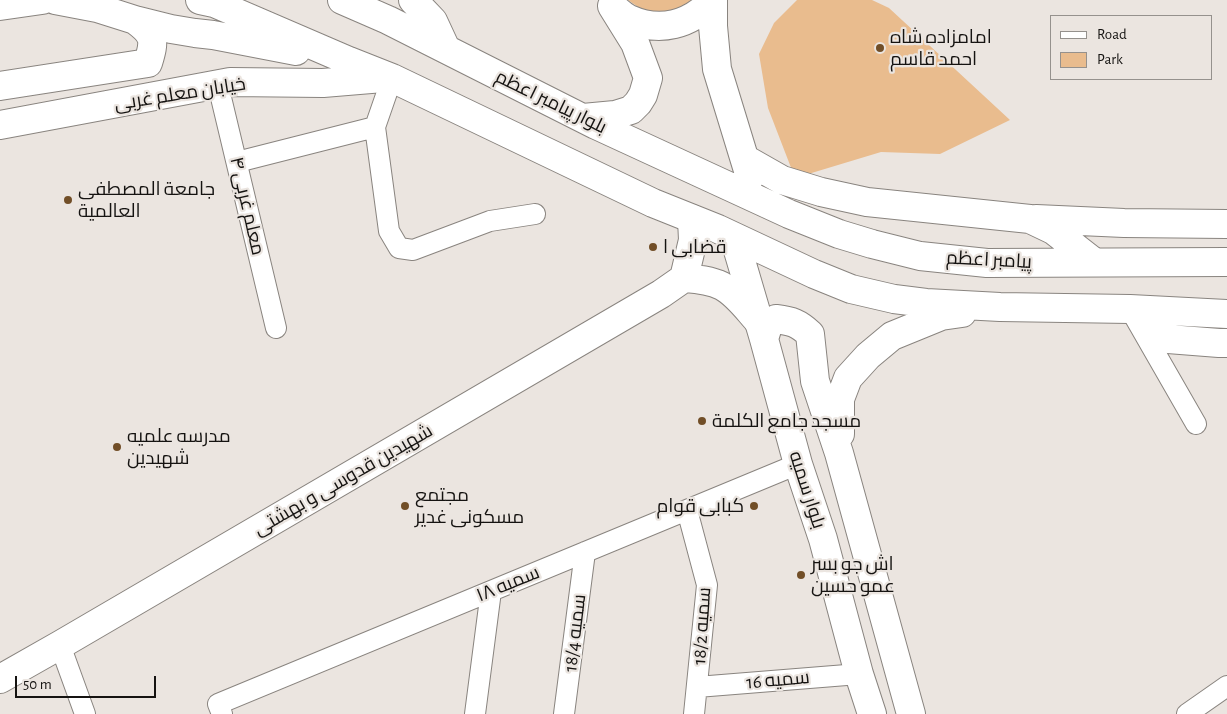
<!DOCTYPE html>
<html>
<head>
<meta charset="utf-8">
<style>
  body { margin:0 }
  #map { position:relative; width:1227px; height:714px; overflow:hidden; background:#ebe5e0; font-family:"Alegreya Sans",sans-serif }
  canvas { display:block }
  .legend { position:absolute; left:1050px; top:15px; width:162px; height:65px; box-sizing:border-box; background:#ebe5e0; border:1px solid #95918d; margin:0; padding:6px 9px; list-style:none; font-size:15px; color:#151311 }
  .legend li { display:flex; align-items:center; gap:10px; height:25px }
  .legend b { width:25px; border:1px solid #95918d }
  .scale { position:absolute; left:15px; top:676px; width:141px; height:22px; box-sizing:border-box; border:2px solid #151311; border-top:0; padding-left:6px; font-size:15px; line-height:18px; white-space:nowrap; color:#151311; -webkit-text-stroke:4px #ebe5e0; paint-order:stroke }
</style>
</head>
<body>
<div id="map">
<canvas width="1227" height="714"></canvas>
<ul class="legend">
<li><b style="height:6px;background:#fff"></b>Road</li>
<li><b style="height:14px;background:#e9bc8e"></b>Park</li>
</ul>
<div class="scale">50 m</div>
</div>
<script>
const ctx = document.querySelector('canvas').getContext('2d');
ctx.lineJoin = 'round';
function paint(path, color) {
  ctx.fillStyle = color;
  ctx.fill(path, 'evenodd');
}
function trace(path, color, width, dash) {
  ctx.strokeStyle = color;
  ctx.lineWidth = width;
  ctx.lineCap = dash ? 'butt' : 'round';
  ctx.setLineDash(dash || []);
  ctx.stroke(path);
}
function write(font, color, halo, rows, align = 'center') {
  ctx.font = font + ' "Alegreya Sans",Cairo,sans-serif';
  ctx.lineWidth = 4.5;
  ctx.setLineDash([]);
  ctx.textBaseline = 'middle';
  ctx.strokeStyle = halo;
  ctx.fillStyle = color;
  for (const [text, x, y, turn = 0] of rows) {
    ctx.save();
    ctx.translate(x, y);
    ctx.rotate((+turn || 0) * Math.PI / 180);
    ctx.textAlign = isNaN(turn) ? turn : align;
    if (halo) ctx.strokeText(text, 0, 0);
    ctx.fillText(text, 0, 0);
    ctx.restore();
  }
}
const green = new Path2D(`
  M 628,0 L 693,0 C 679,13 655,15 638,7 C 635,5 631,2 628,0 Z
  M 797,0 L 872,0 L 889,8 L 1010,120 L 940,154 L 881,152 L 795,178 L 768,108 L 759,54 L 774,23 Z`);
const street = new Path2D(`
  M 392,78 L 375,127 L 389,231 L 399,248 L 413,250 L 490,221 L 535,214
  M 218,85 L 276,328
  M 237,162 L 375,127
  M 1130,309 L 1196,424
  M 687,510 L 707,585 L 694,714
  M 60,645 L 85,714
  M 697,687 L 859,674
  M 222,714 L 218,704 L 798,464
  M 475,714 L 491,591
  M 564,714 L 585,552
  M 1187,714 L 1227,686`);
const secondary = new Path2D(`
  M 684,278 C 696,279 710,280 722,286 C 737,294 748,310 759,322
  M 684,278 L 689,257 L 693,240 L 692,219
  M 0,679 L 60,645 L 661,294 L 684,278`);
const primary = new Path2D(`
  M 55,0 L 97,8 L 135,20 L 171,29 L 195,33 L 213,35 L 296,51
  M 200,0 L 214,3 L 349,61 L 392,78 L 653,203 L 718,229 L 814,274 L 851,289 L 894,299 L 926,303 L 1000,307 L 1130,309 L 1227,314
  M 342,0 L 388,20 L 596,125 L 789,214 L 839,234 L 872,244 L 920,256 L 987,263 L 1227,262
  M 413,0 L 433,21 L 446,49
  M 713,1 L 713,26 L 717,69 L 750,177
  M 0,6 L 42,0
  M 613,7 C 618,11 623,16 629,19 C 660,33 690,25 713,0
  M 0,86 L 148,63 C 155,40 155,35 135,20
  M 583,118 L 615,115 L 631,110 L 638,103 L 643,95 L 648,78 L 635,43 L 612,6
  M 0,125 L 230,82 L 323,83 L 383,78
  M 745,159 L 782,180 L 821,192 L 867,202 L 1030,219 L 1053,230 L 1094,262
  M 1036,219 L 1124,223 L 1227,224
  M 734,237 L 764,339 L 798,464 L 823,539 L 859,674 L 872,714
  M 1146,310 L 1168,339 L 1219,343 L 1227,343
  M 764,339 L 768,326 L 776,319 C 792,321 798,323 810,334 L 815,381 L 839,453 L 911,714
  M 840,434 L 840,399 L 848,378 L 868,356 L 892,336 L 941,316 L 962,313`);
const markers = [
  [880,48,5,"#714e27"],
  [68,200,5,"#714e27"],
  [653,247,5,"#714e27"],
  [702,421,5,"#714e27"],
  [117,447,5,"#714e27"],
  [405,506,5,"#714e27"],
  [754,506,5,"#714e27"],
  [801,575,5,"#714e27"]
];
const poiNames = [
  ["امامزاده شاه",890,37],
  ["احمد قاسم",890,59],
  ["جامعة المصطفی",78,189],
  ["العالمیة",78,211],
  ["قضابی ا",663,247],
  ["مسجد جامع الکلمة",712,421],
  ["مدرسه علمیه",127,436],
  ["شهیدین",127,458],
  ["مجتمع",415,495],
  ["مسکونی غدیر",415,517],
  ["کبابی قوام",744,506,"right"],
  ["اش جو بسر",811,564],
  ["عمو حسین",811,586]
];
const streetNames = [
  ["خیابان معلم غربی",180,94,-9],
  ["بلوار پیامبر اعظم",551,102,26],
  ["معلم غربی ۴",247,206,77],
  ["پیامبر اعظم",989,260,3],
  ["شهیدین قدوسی و بهشتی",343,480,-30],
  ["بلوار سمیه",807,490,72],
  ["سمیه ۱۸",508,584,-22],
  ["سمیه 18/2",702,626,-86],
  ["سمیه 18/4",575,633,-83],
  ["سمیه 16",778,680,-5]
];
paint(green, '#e9bc8e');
trace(street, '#89847f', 22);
trace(secondary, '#89847f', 30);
trace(primary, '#89847f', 30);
trace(street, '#fff', 20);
trace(secondary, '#fff', 28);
trace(primary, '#fff', 28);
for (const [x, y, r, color] of markers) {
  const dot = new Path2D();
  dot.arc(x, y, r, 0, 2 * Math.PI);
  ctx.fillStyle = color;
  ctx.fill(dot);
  trace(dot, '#ebe5e0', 2);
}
write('19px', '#151311', '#ebe5e0', poiNames, 'left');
write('19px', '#151311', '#ebe5e0', streetNames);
</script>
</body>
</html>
